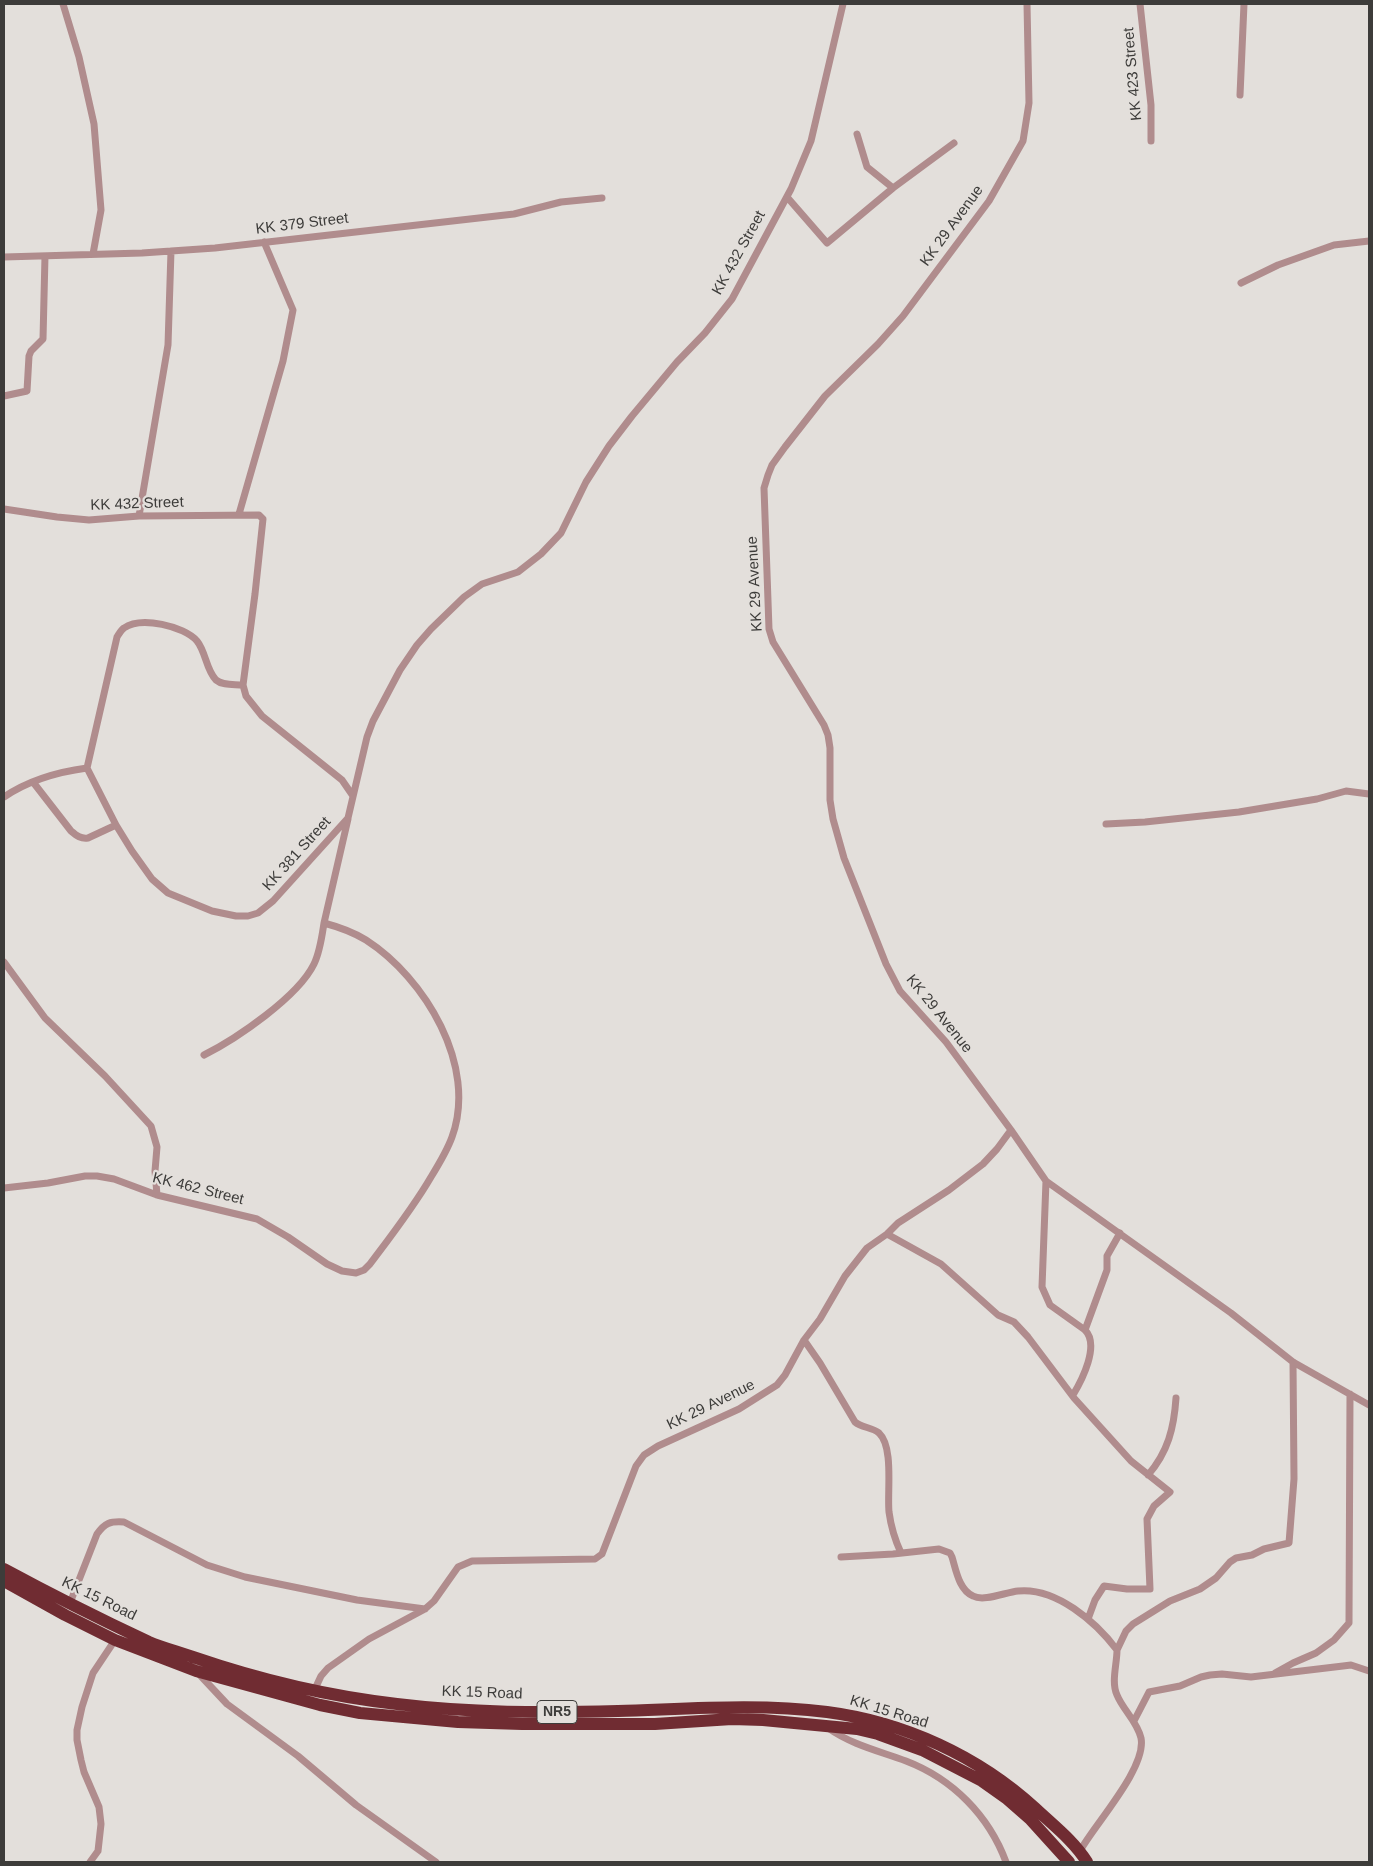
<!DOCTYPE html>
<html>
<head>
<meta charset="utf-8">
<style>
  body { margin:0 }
  #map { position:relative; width:1373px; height:1866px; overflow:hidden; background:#e3dfdb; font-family:Helvetica,sans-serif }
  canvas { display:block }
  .frame { position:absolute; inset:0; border:5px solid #3d3c3a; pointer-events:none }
</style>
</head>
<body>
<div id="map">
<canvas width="1373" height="1866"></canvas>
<div class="frame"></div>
</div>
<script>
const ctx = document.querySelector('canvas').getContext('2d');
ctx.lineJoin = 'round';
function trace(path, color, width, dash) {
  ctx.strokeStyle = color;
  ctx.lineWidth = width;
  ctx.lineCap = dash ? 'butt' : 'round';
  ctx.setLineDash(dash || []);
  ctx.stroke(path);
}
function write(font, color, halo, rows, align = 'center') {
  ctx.font = font + ' Helvetica,sans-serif';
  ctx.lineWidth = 4.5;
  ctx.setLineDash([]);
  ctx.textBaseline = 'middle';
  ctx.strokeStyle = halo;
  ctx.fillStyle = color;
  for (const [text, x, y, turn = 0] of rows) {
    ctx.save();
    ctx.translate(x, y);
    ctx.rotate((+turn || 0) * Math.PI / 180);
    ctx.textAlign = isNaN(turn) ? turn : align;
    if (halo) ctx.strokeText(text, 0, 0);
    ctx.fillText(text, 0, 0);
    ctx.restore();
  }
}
const street = new Path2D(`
  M 63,4 L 79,57 L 94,124 L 101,210 L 93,254
  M 1140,4 L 1151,105 L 1151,141
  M 1240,95 L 1244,4
  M 893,188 L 954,143
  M 787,197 L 827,243 L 893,188 L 867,167 L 857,134
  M 4,257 L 142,253 L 215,248 L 514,214 L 561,202 L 602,198
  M 1241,283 L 1278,265 L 1334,245 L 1369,241
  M 4,396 L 27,391 L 29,356 L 31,351 L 43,339 L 45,256
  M 4,509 L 57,517 L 89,520 L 139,516 L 259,515 L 263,519 L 255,594 L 243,685
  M 239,514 L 283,361 L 293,310 L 264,242
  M 139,516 L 168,345 L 171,251
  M 87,768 L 117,637 C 119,634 121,630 124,628 C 141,616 184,626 197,641 C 206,652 206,670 216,680 C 223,686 234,684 243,685 L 246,696 L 262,716 L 342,780 L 353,796
  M 33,782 L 71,831 C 77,836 81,839 88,838 L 116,825
  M 4,797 C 29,780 57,772 87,768 L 116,825 L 132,851 L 152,879 L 168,893 L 212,911 L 236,916 L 248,916 L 258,913 L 273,901 L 348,818 L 367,737 L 373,721 L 400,670 L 417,645 L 431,629 L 464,597 L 482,584 L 518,572 L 541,554 L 561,533 L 586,482 L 609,446 L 632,416 L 677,362 L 705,333 L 732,299 L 791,189 L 811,141 L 843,4
  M 1106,824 L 1145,822 L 1239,812 L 1317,799 L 1346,791 L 1369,794
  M 4,962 L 45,1018 L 105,1076 L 151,1126 L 157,1147 L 155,1171 L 157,1195
  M 204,1055 C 236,1039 298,997 314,964 C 320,952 322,936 324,923
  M 1011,1130 L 1046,1181 L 1231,1313 L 1293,1362 L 1369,1405
  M 1046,1181 L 1042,1287 L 1050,1305 L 1085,1330 C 1100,1345 1082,1380 1073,1395
  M 4,1188 L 48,1183 L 85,1176 L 97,1176 L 114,1179 L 157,1195 L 257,1219 L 288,1237 L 327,1264 L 342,1271 L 356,1273 L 364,1270 L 370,1264 C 391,1236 413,1208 431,1177 C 439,1164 447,1151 452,1137 C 478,1066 425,978 366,940 C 353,932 339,927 324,923 L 348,819
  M 887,1234 L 941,1264 L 998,1315 L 1014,1322 L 1028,1337 L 1074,1398 L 1131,1461 L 1170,1492 L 1154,1506 L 1147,1519 L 1150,1589 L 1127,1589 L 1104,1586 L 1095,1600 L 1088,1619
  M 1085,1330 L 1107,1270 L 1107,1256 L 1120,1233
  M 804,1340 L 820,1363 L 855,1422 C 862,1428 872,1427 879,1433 C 894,1447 887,1492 889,1512 C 891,1527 895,1540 901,1553
  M 1148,1475 C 1168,1452 1174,1428 1176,1398
  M 841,1557 L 893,1554 L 939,1549 L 950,1553 L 952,1557 C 956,1570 959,1590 973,1596 C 984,1602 1006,1592 1018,1591 C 1056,1587 1096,1622 1117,1650 C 1117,1664 1111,1682 1117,1695 C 1123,1710 1137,1721 1141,1738 C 1147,1768 1094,1825 1080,1851
  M 70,1603 L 97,1534 C 105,1523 110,1521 124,1522 L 207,1565 L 245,1577 L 357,1600 L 425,1609
  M 1117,1650 L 1126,1631 L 1133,1624 L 1170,1601 L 1200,1589 L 1216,1578 L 1230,1562 L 1236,1558 L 1252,1555 L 1264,1549 L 1289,1543 L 1294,1479 L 1293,1362
  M 198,1673 L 227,1704 L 298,1756 L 356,1805 L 436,1862
  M 1275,1673 L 1293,1663 L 1316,1653 L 1334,1640 L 1349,1623 L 1350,1394
  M 314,1691 L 321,1676 L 328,1668 L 369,1639 L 425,1609 L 434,1601 L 458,1567 L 472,1561 L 595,1559 L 602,1554 L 636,1466 L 644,1455 L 658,1446 L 739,1409 L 777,1385 L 785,1375 L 804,1340 L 820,1319 L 845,1276 L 867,1248 L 887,1234 L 898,1223 L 949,1190 L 983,1164 L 997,1149 L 1011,1130 L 946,1042 L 900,991 L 886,964 L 844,858 L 833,819 L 830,800 L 830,748 L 828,735 L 824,725 L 773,642 L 769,629 L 764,488 L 768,475 L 772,465 L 785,447 L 825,396 L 878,344 L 903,316 L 989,201 L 1023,141 L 1029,103 L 1027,4
  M 1134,1721 L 1149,1692 L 1180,1686 L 1201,1677 L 1210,1675 L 1222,1674 L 1251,1677 L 1343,1666 L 1351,1665 L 1369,1671
  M 828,1728 C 852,1745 879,1751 906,1761 C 953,1779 989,1816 1006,1862
  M 90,1862 L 98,1851 L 101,1824 L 99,1807 L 84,1772 L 81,1760 L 77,1740 L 77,1730 L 82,1707 L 93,1673 L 115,1640`);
const highway = new Path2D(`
  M 4,1569 C 52,1595 100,1619 149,1642 C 163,1648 179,1652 193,1657 C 260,1680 327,1696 397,1704 C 470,1713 544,1713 618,1711 C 687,1709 758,1703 827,1712 C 904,1722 978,1756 1035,1808 C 1053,1825 1074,1841 1087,1862
  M 4,1581 L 65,1615 L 115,1640 L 196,1671 L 320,1705 L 360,1713 L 458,1722 L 522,1724 L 655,1724 L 732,1719 L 763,1720 L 857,1729 L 878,1734 L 922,1750 L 982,1781 L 1006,1798 L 1030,1819 L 1069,1862`);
const shields = [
  [557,1712,40]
];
const shieldNames = [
  ["NR5",557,1712]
];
const streetNames = [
  ["KK 423 Street",1133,74,-95],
  ["KK 379 Street",302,224,-7],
  ["KK 29 Avenue",952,226,-54],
  ["KK 432 Street",739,253,-61],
  ["KK 432 Street",137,504,-2],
  ["KK 29 Avenue",755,584,-93],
  ["KK 381 Street",297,854,-48],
  ["KK 29 Avenue",939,1014,51],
  ["KK 462 Street",198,1189,14],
  ["KK 29 Avenue",711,1405,-26],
  ["KK 15 Road",99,1599,26],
  ["KK 15 Road",482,1693,2],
  ["KK 15 Road",889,1712,17]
];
trace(street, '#b08c8d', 7);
trace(highway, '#702c32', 12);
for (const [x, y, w] of shields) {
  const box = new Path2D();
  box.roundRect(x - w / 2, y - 11.5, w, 23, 4);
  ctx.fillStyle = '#e3dfdb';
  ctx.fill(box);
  trace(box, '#3d3c3a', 1);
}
write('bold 14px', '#3d3c3a', null, shieldNames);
write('15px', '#3d3c3a', '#e3dfdb', streetNames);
</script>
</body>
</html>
